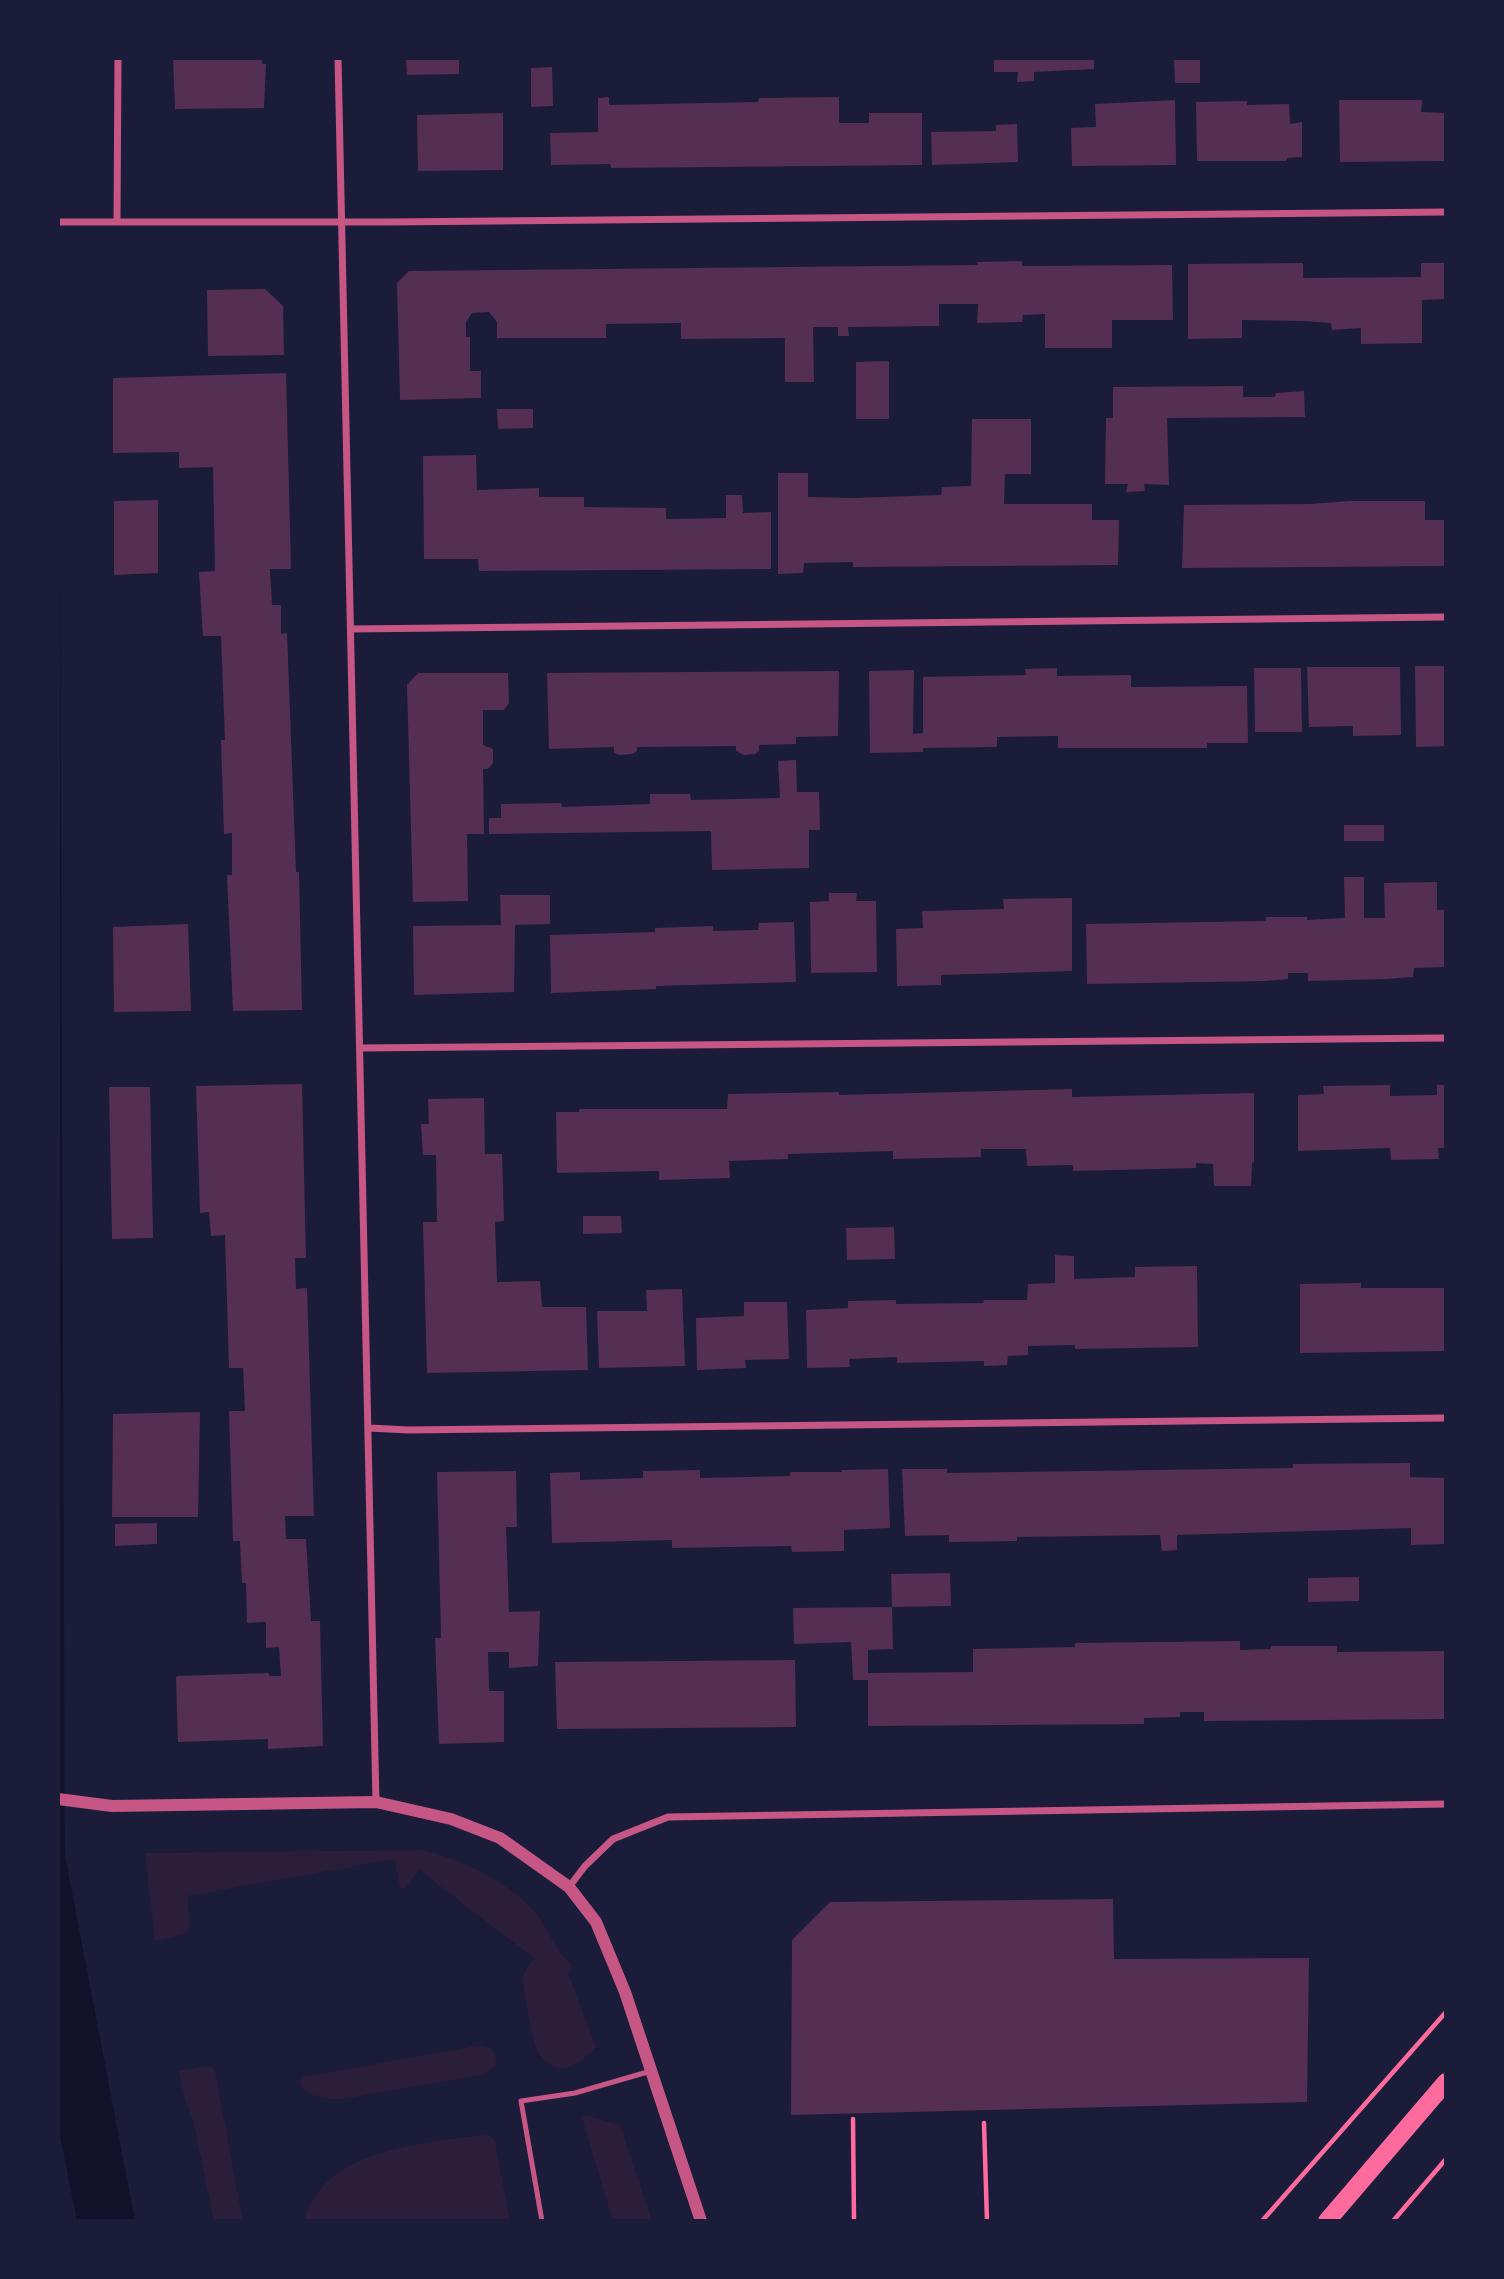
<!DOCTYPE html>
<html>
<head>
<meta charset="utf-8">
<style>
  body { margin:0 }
  #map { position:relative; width:1504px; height:2279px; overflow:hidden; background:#1b1b3a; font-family:"Times New Roman",serif }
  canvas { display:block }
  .frame { position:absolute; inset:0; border:60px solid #1b1b3a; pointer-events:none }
</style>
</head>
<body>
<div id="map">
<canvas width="1504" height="2279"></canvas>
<div class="frame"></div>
</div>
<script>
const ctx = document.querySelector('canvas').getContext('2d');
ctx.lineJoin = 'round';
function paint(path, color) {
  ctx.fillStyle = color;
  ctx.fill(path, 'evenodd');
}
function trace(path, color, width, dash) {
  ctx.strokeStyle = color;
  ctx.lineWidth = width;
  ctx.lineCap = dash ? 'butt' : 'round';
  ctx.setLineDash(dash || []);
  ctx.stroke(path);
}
const green = new Path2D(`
  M 422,1850 C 463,1859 516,1885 541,1920 C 551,1935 557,1953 572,1965 L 568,1973 L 596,2047 C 579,2066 556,2080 538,2052 C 532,2042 524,1991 522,1977 L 534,1958 L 419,1870 L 405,1889 L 400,1888 L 395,1859 L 187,1896 L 190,1923 L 188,1931 L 180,1935 L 155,1941 L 145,1853 Z
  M 481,2045 L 490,2048 L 495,2054 L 496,2065 L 486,2074 L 343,2099 C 329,2100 303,2097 299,2082 L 304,2077 Z
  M 206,2066 L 212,2067 L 215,2071 L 243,2221 L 214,2221 L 193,2120 L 185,2100 L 179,2071 Z
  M 588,2116 L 620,2125 L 652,2221 L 613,2221 L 582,2118 Z
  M 488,2134 L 495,2141 L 510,2221 L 304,2221 C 324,2146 426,2144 488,2134 Z`);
const water = new Path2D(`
  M 58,58 L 65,1856 L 135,2221 L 77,2221 L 58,2125 Z`);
const building = new Path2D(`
  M 173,58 L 262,58 L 262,64 L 266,64 L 264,108 L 175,109 Z
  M 406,58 L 459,58 L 459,74 L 407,75 Z
  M 994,58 L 1094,58 L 1094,69 L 1034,72 L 1034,81 L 1017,82 L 1018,72 L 994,72 Z
  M 1174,58 L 1200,58 L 1200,83 L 1175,83 Z
  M 552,67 L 553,106 L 531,107 L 531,68 Z
  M 609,97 L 609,105 L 758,102 L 759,98 L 839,97 L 839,123 L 869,123 L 869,113 L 922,113 L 922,165 L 611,168 L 610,164 L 551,165 L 550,133 L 598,132 L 598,98 Z
  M 1175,100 L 1176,165 L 1072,166 L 1071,128 L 1096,127 L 1095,104 Z
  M 1339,100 L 1422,100 L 1421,112 L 1446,113 L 1446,161 L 1340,162 Z
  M 1247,101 L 1247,105 L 1289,104 L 1290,124 L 1302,122 L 1302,157 L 1287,158 L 1286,161 L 1197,161 L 1196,102 Z
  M 503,113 L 503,170 L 418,171 L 417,115 Z
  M 1017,124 L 1018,162 L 932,165 L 931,132 L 996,131 L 996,125 Z
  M 1022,261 L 1022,266 L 1172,265 L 1173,320 L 1112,320 L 1112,348 L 1045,348 L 1045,314 L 1023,315 L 1022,322 L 977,323 L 978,304 L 939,304 L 939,326 L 848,327 L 849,336 L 838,336 L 838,327 L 813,327 L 814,382 L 785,382 L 785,338 L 681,339 L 681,323 L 606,324 L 606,338 L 497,338 L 497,322 L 489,312 L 472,313 L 466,322 L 466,337 L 470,337 L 470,371 L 481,371 L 481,398 L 400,400 L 397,283 L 409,271 L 978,265 L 977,262 Z
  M 1303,263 L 1303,278 L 1421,277 L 1421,263 L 1446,263 L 1446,299 L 1422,300 L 1422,343 L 1361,344 L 1361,328 L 1332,330 L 1331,323 L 1304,321 L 1242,320 L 1242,338 L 1188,339 L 1188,264 Z
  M 265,289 L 283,306 L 284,355 L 208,356 L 207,290 Z
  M 889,361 L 889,419 L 856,419 L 856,362 Z
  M 286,373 L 291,569 L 270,569 L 272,605 L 281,605 L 281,634 L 287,633 L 296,872 L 299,872 L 302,1010 L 233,1011 L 227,875 L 232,875 L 232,833 L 224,834 L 221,740 L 225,740 L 221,636 L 203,636 L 199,572 L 215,571 L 213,467 L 179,468 L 179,452 L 113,453 L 113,378 Z
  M 1243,386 L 1243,397 L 1275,397 L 1276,393 L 1304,391 L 1305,417 L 1167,418 L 1169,485 L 1144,484 L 1145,491 L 1126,492 L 1128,484 L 1105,484 L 1106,418 L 1113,418 L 1113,387 Z
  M 497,409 L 533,409 L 533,428 L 498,429 Z
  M 972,419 L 1031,419 L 1031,474 L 1005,474 L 1004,504 L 1092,504 L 1092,520 L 1119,520 L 1118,565 L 853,567 L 853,562 L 804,563 L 803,573 L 778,574 L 778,473 L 808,473 L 808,497 L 853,498 L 941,495 L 942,487 L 971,486 Z
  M 476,455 L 477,490 L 539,488 L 539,497 L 584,497 L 584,507 L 666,508 L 666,519 L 726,518 L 726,495 L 742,495 L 743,513 L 771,512 L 771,569 L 479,571 L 478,559 L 424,559 L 423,456 Z
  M 158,500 L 158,573 L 114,575 L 114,501 Z
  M 1349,501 L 1425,501 L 1425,520 L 1446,520 L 1446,566 L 1182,568 L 1184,505 L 1311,504 Z
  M 1415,666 L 1446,666 L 1446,746 L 1416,747 Z
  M 1307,667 L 1400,667 L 1401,735 L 1353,736 L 1353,726 L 1309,727 Z
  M 1057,668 L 1057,676 L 1131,675 L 1131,687 L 1247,686 L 1248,743 L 1207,743 L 1207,748 L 1058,748 L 1058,736 L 997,737 L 997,747 L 923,748 L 923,752 L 870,753 L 869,671 L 914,670 L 913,734 L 923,733 L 923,677 L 1026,675 L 1025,669 Z
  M 1254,668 L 1301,668 L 1302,732 L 1255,732 Z
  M 839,671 L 838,736 L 796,737 L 796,744 L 759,745 L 759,751 L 755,754 L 744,755 L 736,751 L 736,746 L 637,747 L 637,751 L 632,754 L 619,755 L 614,753 L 614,747 L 549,749 L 547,673 Z
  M 418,673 L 508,673 L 509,703 L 504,710 L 483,710 L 483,745 L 493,749 L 493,763 L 488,769 L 483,769 L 484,834 L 467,834 L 468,901 L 413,902 L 407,685 Z
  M 796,760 L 797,792 L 819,792 L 820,830 L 809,830 L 809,868 L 712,870 L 711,831 L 489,834 L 489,818 L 501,818 L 501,804 L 561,803 L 562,807 L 650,804 L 650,794 L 690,794 L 691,800 L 780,798 L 778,761 Z
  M 1344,825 L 1384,825 L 1384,841 L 1344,841 Z
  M 1344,877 L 1364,877 L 1364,918 L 1385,918 L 1384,883 L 1437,882 L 1437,910 L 1446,910 L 1446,967 L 1414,968 L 1413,977 L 1386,979 L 1308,981 L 1308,973 L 1288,973 L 1288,979 L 1266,981 L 1087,984 L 1086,924 L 1266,921 L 1266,917 L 1307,917 L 1307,920 L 1345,918 Z
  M 829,893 L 857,893 L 856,901 L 876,901 L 877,972 L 811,973 L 810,902 L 829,901 Z
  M 500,895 L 550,895 L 550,924 L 515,925 L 514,992 L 414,995 L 413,926 L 501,925 Z
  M 1072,898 L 1072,971 L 941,975 L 941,985 L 897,986 L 896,929 L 923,928 L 922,911 L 1004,909 L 1003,899 Z
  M 794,922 L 796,982 L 656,986 L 656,989 L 551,993 L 550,935 L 655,932 L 655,928 L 713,926 L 713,931 L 758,930 L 759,923 Z
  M 188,924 L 191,1011 L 114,1012 L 113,927 Z
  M 302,1084 L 306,1258 L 295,1258 L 296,1289 L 307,1288 L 314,1516 L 285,1516 L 286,1539 L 306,1539 L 311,1621 L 320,1621 L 323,1746 L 268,1749 L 268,1739 L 178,1742 L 176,1677 L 178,1676 L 268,1673 L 270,1676 L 281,1676 L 279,1647 L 266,1648 L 266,1622 L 247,1623 L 246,1583 L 242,1583 L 240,1541 L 233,1541 L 229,1411 L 245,1411 L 243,1368 L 229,1368 L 225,1235 L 211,1236 L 209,1212 L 200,1213 L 196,1086 Z
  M 1390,1085 L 1390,1096 L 1437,1095 L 1437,1085 L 1446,1085 L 1446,1148 L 1438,1148 L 1439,1159 L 1391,1160 L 1390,1148 L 1298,1151 L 1298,1095 L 1324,1094 L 1323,1086 Z
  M 109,1087 L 150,1087 L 153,1238 L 112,1239 Z
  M 1072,1089 L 1072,1097 L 1254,1093 L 1254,1163 L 1252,1162 L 1251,1186 L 1214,1186 L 1213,1164 L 1196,1163 L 1196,1168 L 1073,1171 L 1073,1165 L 1027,1166 L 1026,1149 L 981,1149 L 981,1157 L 893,1159 L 893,1151 L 788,1154 L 788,1159 L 729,1161 L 730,1178 L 659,1180 L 659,1171 L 557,1173 L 556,1112 L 579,1112 L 579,1109 L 727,1109 L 728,1094 L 839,1092 L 839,1095 Z
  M 484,1098 L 485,1154 L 502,1154 L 504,1221 L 495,1222 L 497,1282 L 540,1281 L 542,1307 L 586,1307 L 588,1370 L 427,1373 L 423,1222 L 437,1222 L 436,1155 L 423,1155 L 421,1124 L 429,1124 L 428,1099 Z
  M 583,1216 L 621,1216 L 622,1233 L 583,1234 Z
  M 894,1227 L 895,1259 L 847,1260 L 846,1228 Z
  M 1055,1255 L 1074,1256 L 1074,1279 L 1135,1277 L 1135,1267 L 1197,1266 L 1198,1347 L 1075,1349 L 1075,1345 L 1028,1346 L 1028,1355 L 1008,1356 L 1007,1365 L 984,1366 L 984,1361 L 897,1363 L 897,1357 L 849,1359 L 850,1367 L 807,1368 L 806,1310 L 848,1308 L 848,1301 L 896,1300 L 896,1304 L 983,1303 L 984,1300 L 1027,1300 L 1028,1284 L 1055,1283 Z
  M 1361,1283 L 1361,1288 L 1446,1288 L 1446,1351 L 1300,1353 L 1300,1284 Z
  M 682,1289 L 685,1366 L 599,1368 L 597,1311 L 647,1311 L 646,1290 Z
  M 744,1302 L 787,1302 L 789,1359 L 745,1360 L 746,1368 L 697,1370 L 696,1318 L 744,1316 Z
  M 200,1412 L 198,1517 L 112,1517 L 113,1414 Z
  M 1410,1463 L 1410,1477 L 1446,1478 L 1446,1544 L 1411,1545 L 1411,1528 L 1177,1535 L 1177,1550 L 1162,1551 L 1160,1535 L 1017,1537 L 1017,1541 L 949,1542 L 949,1535 L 905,1536 L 902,1469 L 947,1469 L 947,1473 L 1293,1468 L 1293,1464 Z
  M 888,1469 L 890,1528 L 844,1530 L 844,1551 L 792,1552 L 791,1546 L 672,1548 L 672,1540 L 552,1543 L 550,1473 L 580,1472 L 580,1480 L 643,1478 L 643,1471 L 700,1470 L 700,1478 L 790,1476 L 790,1472 L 842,1472 L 842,1470 Z
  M 516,1471 L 517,1527 L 506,1527 L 509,1612 L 540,1611 L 538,1666 L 509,1668 L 509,1652 L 488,1652 L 489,1691 L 504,1691 L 504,1742 L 439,1744 L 435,1638 L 441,1638 L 437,1472 Z
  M 157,1523 L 157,1544 L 115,1546 L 115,1524 Z
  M 950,1573 L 951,1606 L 892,1607 L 893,1649 L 868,1650 L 868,1673 L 973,1672 L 973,1649 L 1075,1647 L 1075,1643 L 1240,1641 L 1240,1650 L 1271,1649 L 1271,1646 L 1337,1646 L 1337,1652 L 1446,1651 L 1446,1719 L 1204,1721 L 1204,1712 L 1180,1712 L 1180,1717 L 1144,1718 L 1144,1724 L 868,1726 L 868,1680 L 853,1680 L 851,1642 L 794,1644 L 793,1608 L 892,1607 L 891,1574 Z
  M 1359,1577 L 1359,1601 L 1308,1602 L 1308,1578 Z
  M 795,1660 L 796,1727 L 557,1729 L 555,1662 Z
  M 1113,1899 L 1114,1959 L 1309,1958 L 1307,2102 L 791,2115 L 792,1940 L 830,1902 Z`);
const path = new Path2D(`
  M 853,2119 L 854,2221
  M 984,2123 L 987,2221
  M 1262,2221 L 1446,2012
  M 1393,2221 L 1446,2159`);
const service = new Path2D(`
  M 542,2221 L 521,2101 L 575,2093 L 651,2071`);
const minor = new Path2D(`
  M 338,58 L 376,1802
  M 58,222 L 389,222 L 1446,212
  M 117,222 L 118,58
  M 351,629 L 1446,617
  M 360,1048 L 1446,1038
  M 369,1428 L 408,1430 L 1446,1418
  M 569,1887 L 585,1866 L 613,1839 L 668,1817 L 1446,1804`);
const tertiary = new Path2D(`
  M 58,1799 L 112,1806 L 376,1802 L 451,1819 L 500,1838 L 569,1887 L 596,1922 L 625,1992 L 701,2221`);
const primary = new Path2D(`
  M 1327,2221 L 1446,2082`);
paint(green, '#2a1e3b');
paint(water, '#12122b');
paint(building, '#542f53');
trace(path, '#ff6b9d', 4.5);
trace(service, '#c65784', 5);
trace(minor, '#c65784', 7);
trace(tertiary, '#c65784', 12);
trace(primary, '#ff6b9d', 18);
</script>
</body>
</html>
